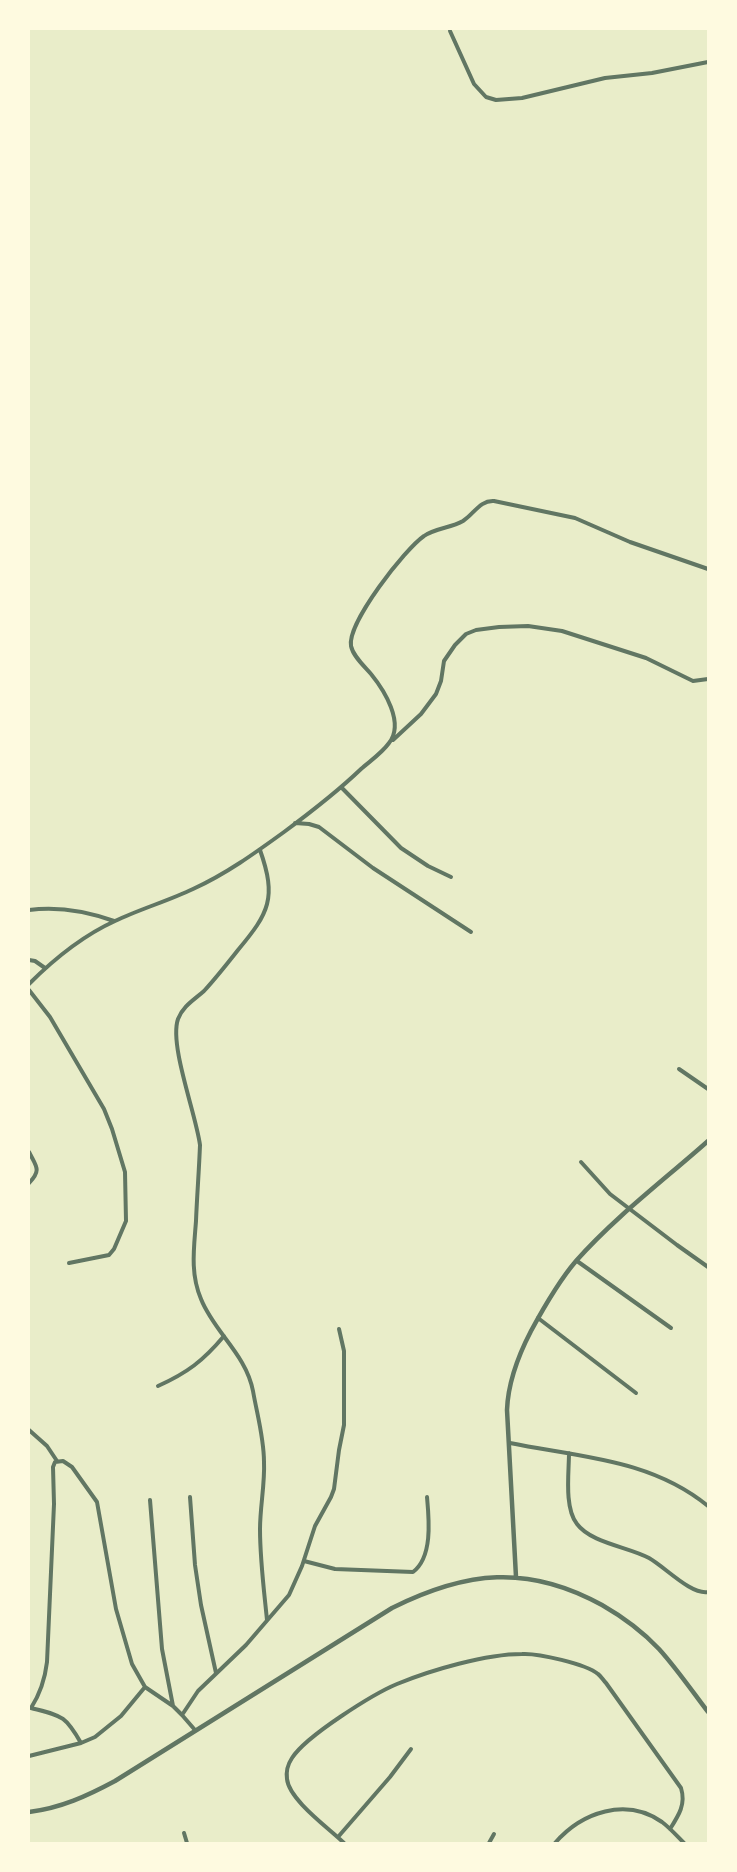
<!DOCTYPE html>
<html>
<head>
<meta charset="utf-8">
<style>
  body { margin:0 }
  #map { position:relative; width:737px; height:1872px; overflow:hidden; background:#e9edc9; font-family:"Titillium Web",sans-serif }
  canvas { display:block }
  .frame { position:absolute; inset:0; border:30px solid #fefae0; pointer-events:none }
</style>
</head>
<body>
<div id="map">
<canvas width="737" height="1872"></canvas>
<div class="frame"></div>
</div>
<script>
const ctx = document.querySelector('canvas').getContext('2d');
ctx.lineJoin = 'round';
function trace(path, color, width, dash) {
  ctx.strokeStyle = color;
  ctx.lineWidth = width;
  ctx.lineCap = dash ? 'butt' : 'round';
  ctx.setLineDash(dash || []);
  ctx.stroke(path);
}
const minor = new Path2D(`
  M 450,31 L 474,84 L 486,97 L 496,100 L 522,98 L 605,78 L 652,73 L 708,62
  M 393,740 L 421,714 L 436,694 L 441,681 L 444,661 L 455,645 L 466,634 L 476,630 L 499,627 L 528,626 L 562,631 L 646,658 L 693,681 L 708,679
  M 342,788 L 401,848 L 428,866 L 451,877
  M 295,823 L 309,824 L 319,827 L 373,868 L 471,932
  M 260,850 C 277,898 269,913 238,950 C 227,964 216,978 204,991 C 194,1000 183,1006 178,1019 C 169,1045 196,1114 200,1145 C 199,1171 197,1196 196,1221 C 194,1248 190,1273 201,1299 C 214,1332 246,1354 253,1391 C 257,1414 264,1438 264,1462 C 265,1484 260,1507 260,1529 C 260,1560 264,1590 267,1620
  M 29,910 C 59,906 86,911 114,921
  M 29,960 L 35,961 L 45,968
  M 29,984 C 54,959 82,936 115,921 C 140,909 168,901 193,889 C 226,874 255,853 284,832 C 311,812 337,792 361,769 C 370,761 382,753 389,743 C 405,723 384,690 371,674 C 364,666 353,656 351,646 C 347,623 405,549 424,536 C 435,528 451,528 463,521 C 474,514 480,500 494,501 L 575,518 L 630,542 L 708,569
  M 29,990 L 50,1017 L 104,1109 L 112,1129 L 125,1172 L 126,1221 L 114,1249 L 109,1255 L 69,1263
  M 679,1069 L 708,1089
  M 29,1152 C 36,1166 42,1170 29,1183
  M 581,1162 L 610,1194 L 677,1245 L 708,1267
  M 577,1261 L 671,1328
  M 538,1318 L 636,1393
  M 158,1386 C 187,1373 203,1361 224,1336
  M 29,1430 L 47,1446 L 57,1461
  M 510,1443 C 579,1457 651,1459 708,1506
  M 569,1453 C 569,1472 564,1508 577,1524 C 591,1543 629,1547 649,1558 C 665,1567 691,1595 708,1592
  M 190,1497 L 195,1565 L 201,1605 L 216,1673
  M 150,1500 L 162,1649 L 173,1706
  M 304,1561 L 335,1569 L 413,1572 C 433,1557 429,1519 427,1497
  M 31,1708 C 40,1694 45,1679 47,1662 L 54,1504 L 53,1467 L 55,1462 L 63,1461 L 72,1467 L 97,1502 L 116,1609 L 132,1664 L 145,1687
  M 31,1708 C 62,1716 65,1715 81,1743
  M 195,1730 L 182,1715 L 198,1691 L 246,1645 L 289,1595 L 302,1566 L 315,1526 L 331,1497 L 334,1489 L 339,1450 L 344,1425 L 344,1351 L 339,1329
  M 29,1756 L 81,1743 L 95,1737 L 121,1716 L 145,1687 L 173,1706 L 182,1715
  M 184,1833 L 187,1843
  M 338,1837 L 390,1777 L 411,1749
  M 344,1843 C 330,1829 289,1800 287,1779 C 286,1772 288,1764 292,1758 C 306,1736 373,1694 397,1684 C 431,1670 486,1654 522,1654 C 538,1653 586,1664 598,1674 C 601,1676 603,1680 606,1683 L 681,1788 C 686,1804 679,1815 670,1829
  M 489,1843 L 494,1834
  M 555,1843 C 582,1812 626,1797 662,1822 C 670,1828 677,1836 684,1843`);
const tertiary = new Path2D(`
  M 516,1577 L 507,1410 C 508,1383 518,1356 531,1331 C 544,1307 558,1282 576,1261 C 615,1217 664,1180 708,1141
  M 29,1812 C 61,1808 87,1796 115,1781 L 392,1608 C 466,1571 528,1564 602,1605 C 623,1617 643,1632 659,1649 C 677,1669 692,1691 708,1712`);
trace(minor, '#617663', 4);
trace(tertiary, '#617663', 4.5);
</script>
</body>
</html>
